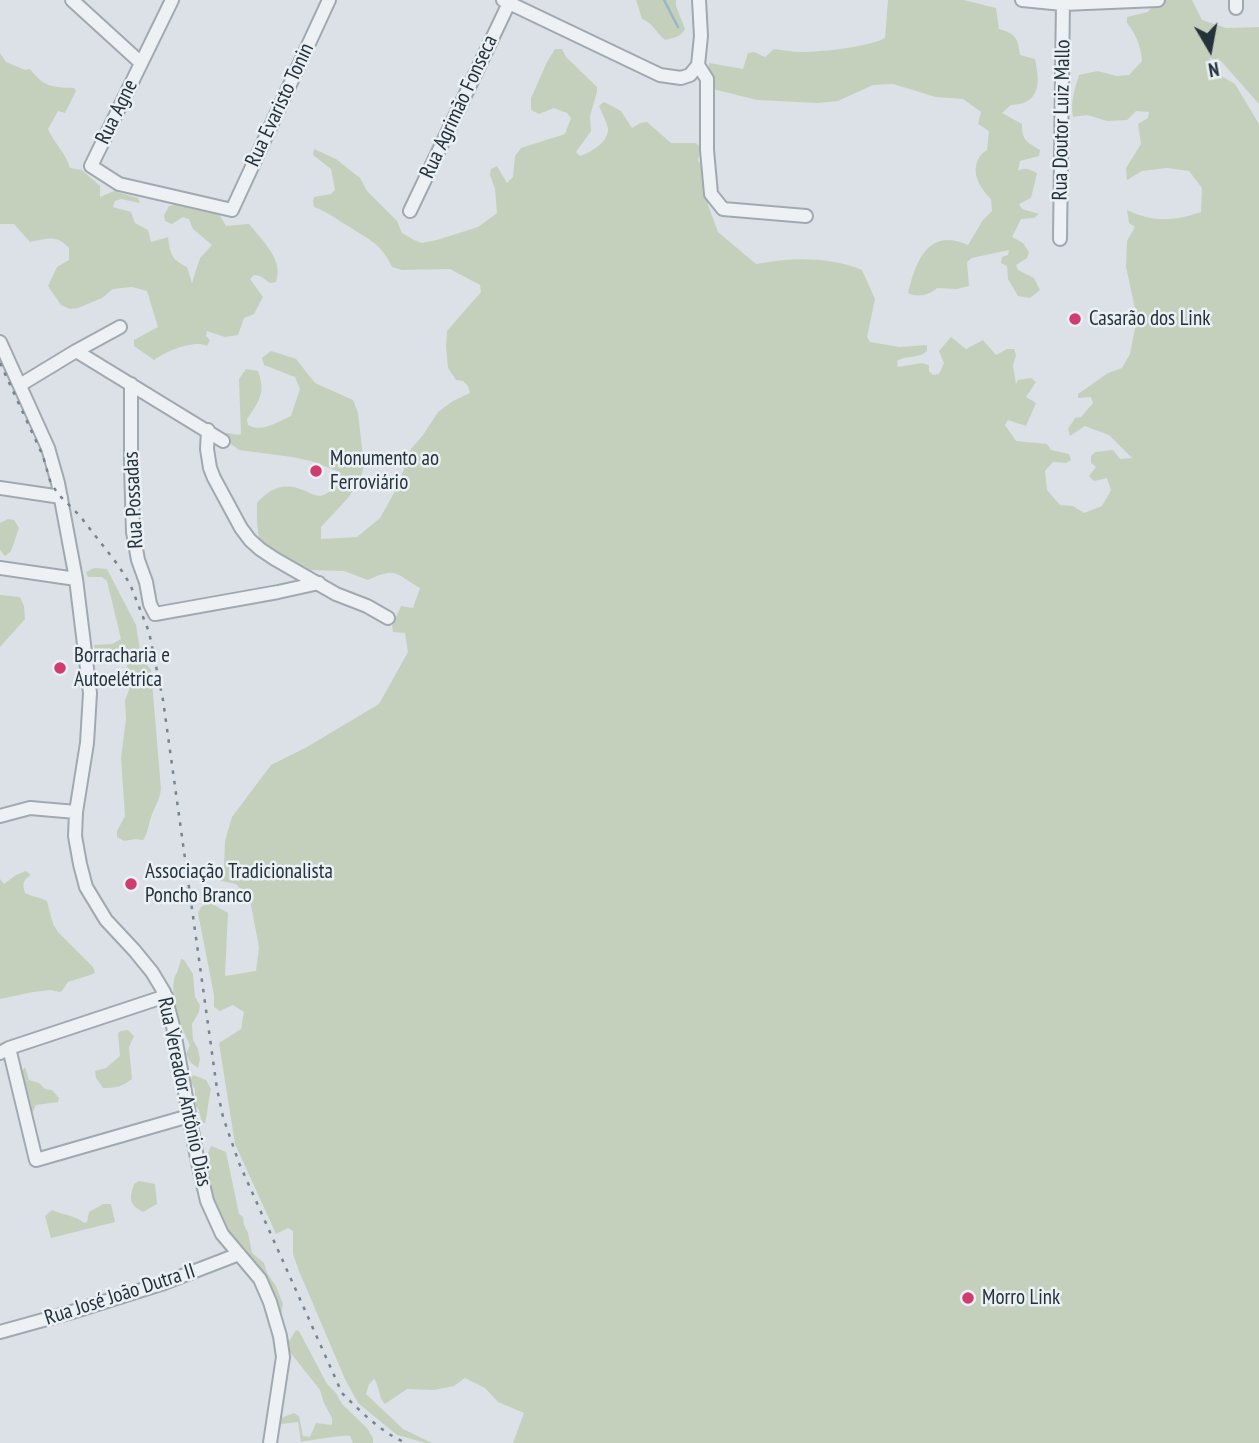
<!DOCTYPE html>
<html>
<head>
<meta charset="utf-8">
<style>
  body { margin:0 }
  #map { position:relative; width:1259px; height:1443px; overflow:hidden; background:#dbe1e6; font-family:"PT Sans Narrow",sans-serif }
  canvas { display:block }
  .north { position:absolute; left:1175px; top:14px; width:70px; height:70px; -webkit-text-stroke:5px #eaf0f4; paint-order:stroke; rotate:170deg; font-size:19px; font-weight:700; line-height:28px; text-align:center; color:#25323c }
  .north::after { content:''; display:block; margin:auto; width:24px; height:32px; background:#25323c; clip-path:polygon(50% 0,100% 100%,50% 72%,0 100%) }
</style>
</head>
<body>
<div id="map">
<canvas width="1259" height="1443"></canvas>
<div class="north">N</div>
</div>
<script>
const ctx = document.querySelector('canvas').getContext('2d');
ctx.lineJoin = 'round';
function paint(path, color) {
  ctx.fillStyle = color;
  ctx.fill(path, 'evenodd');
}
function trace(path, color, width, dash) {
  ctx.strokeStyle = color;
  ctx.lineWidth = width;
  ctx.lineCap = dash ? 'butt' : 'round';
  ctx.setLineDash(dash || []);
  ctx.stroke(path);
}
function write(font, color, halo, rows, align = 'center') {
  ctx.font = font + ' "PT Sans Narrow",sans-serif';
  ctx.lineWidth = 5;
  ctx.setLineDash([]);
  ctx.textBaseline = 'middle';
  ctx.strokeStyle = halo;
  ctx.fillStyle = color;
  for (const [text, x, y, turn = 0] of rows) {
    ctx.save();
    ctx.translate(x, y);
    ctx.rotate((+turn || 0) * Math.PI / 180);
    ctx.textAlign = isNaN(turn) ? turn : align;
    if (halo) ctx.strokeText(text, 0, 0);
    ctx.fillText(text, 0, 0);
    ctx.restore();
  }
}
const green = new Path2D(`
  M 636,0 L 676,0 L 676,6 L 685,29 C 681,37 673,38 665,40 C 656,33 653,23 642,19 Z
  M 888,0 L 964,0 L 996,8 L 999,29 C 1016,34 1018,38 1020,55 L 1035,59 C 1040,82 1041,104 1011,105 L 1002,113 L 1022,124 C 1022,141 1026,141 1040,150 L 1039,156 L 1020,161 L 1018,171 C 1024,167 1029,169 1037,173 L 1031,198 L 1019,204 L 1022,209 L 1039,214 L 1034,218 L 1021,219 L 1012,237 L 1023,243 L 1029,252 L 1027,258 L 1016,265 L 1018,270 L 1034,278 L 1040,290 L 1030,298 L 1018,296 L 1008,279 L 1007,266 L 1001,263 L 1002,257 L 1008,255 L 1009,250 L 972,258 L 967,262 L 969,286 L 957,289 L 937,288 C 930,295 917,298 908,293 C 916,261 928,227 968,245 L 983,220 L 992,211 L 991,199 C 981,189 970,173 979,158 C 981,154 984,152 987,150 L 989,131 L 978,124 L 981,112 L 963,99 L 936,97 L 893,84 L 873,85 L 838,101 L 818,103 L 757,100 L 709,88 L 709,63 L 743,69 L 748,53 L 754,52 L 765,57 L 774,49 C 783,50 792,52 802,52 C 821,52 868,47 885,38 Z
  M 1156,0 L 1192,0 L 1202,20 L 1226,28 L 1259,27 L 1259,104 L 1221,61 L 1209,58 L 1223,77 L 1235,84 L 1259,124 L 1259,1443 L 513,1443 L 524,1413 L 498,1402 L 485,1388 L 465,1378 L 454,1386 L 434,1390 L 407,1389 L 385,1404 C 378,1397 380,1387 374,1379 L 369,1384 L 366,1394 L 403,1429 L 432,1443 L 426,1443 L 397,1435 L 358,1403 L 345,1379 L 299,1271 L 293,1254 L 293,1231 L 288,1228 L 276,1234 L 235,1144 L 219,1043 L 241,1029 L 244,1012 L 233,1005 L 220,1011 L 214,1007 L 214,995 L 198,913 L 201,907 L 209,902 L 228,913 L 225,976 L 256,971 L 259,947 L 250,900 L 236,884 L 221,881 L 218,879 L 224,870 L 225,841 L 232,817 L 271,765 L 307,747 L 379,704 L 408,652 L 405,633 L 393,632 L 392,626 L 401,606 L 413,608 L 420,588 C 395,574 397,566 368,580 L 344,571 L 307,570 L 287,558 L 264,550 C 256,536 257,519 257,503 C 270,488 284,482 303,490 C 308,492 315,496 320,496 C 327,495 334,488 340,484 L 340,477 L 337,471 L 311,461 L 292,457 L 239,450 L 220,436 L 221,433 C 228,432 235,436 241,434 L 239,379 L 246,369 L 258,371 C 266,392 259,402 247,419 L 248,425 C 262,433 277,422 291,416 L 300,389 L 295,377 L 264,365 L 262,358 L 271,351 L 296,359 L 315,383 L 353,400 L 358,413 L 364,466 L 360,480 L 348,498 L 321,527 L 321,539 L 357,537 L 380,518 L 398,486 L 411,449 L 423,435 L 438,412 L 453,401 L 470,393 L 468,386 L 463,381 L 456,380 L 448,368 L 446,346 L 447,331 L 481,292 L 480,285 L 450,269 L 402,270 L 392,267 C 382,244 368,239 348,226 C 334,218 330,213 314,207 L 313,201 L 314,197 L 331,194 L 335,190 L 331,169 L 313,155 L 314,149 L 336,159 L 360,178 L 367,191 L 397,221 L 402,233 L 414,240 L 422,243 L 437,240 L 478,227 L 497,213 L 495,189 L 490,175 L 491,169 L 497,166 L 507,183 L 513,177 L 515,156 L 521,148 L 565,134 L 571,118 L 567,113 L 554,108 L 539,114 L 531,110 L 531,98 L 547,62 L 555,49 L 562,49 L 566,57 L 597,87 L 597,92 L 590,116 L 591,131 L 576,152 L 580,156 C 591,152 609,142 608,128 C 606,121 602,113 599,106 L 604,102 L 621,111 L 632,128 L 640,123 L 647,122 L 671,143 L 696,143 L 701,148 L 698,160 L 704,170 L 708,205 L 718,232 L 756,264 C 765,263 774,261 784,260 C 809,258 839,260 862,270 L 875,299 L 867,337 L 870,342 L 899,347 L 927,345 L 927,351 C 919,359 906,355 897,361 L 898,367 L 922,363 L 929,365 L 929,371 L 933,375 L 939,374 L 944,363 L 939,351 L 951,337 L 966,349 L 983,340 L 996,355 L 1007,349 L 1014,349 L 1016,355 L 1013,366 L 1016,384 L 1018,380 L 1031,378 L 1036,382 L 1026,397 L 1036,403 L 1026,426 L 1008,420 L 1005,425 L 1016,441 L 1047,444 L 1051,450 L 1069,454 L 1071,460 L 1066,463 L 1053,462 L 1045,471 L 1047,490 L 1060,505 L 1073,506 L 1084,513 L 1102,506 L 1111,490 L 1107,478 L 1094,481 L 1089,476 L 1096,467 L 1091,463 L 1091,456 L 1095,452 L 1113,450 L 1120,459 L 1132,458 L 1109,435 L 1085,426 L 1070,436 L 1068,429 L 1075,418 L 1081,417 L 1093,403 L 1091,397 L 1078,398 L 1078,394 L 1108,373 L 1122,368 L 1130,354 L 1137,318 L 1126,267 L 1127,241 L 1135,227 L 1129,223 L 1127,210 C 1154,223 1174,221 1201,212 L 1202,188 L 1189,171 L 1167,168 L 1142,171 L 1127,180 L 1126,168 L 1141,144 L 1138,124 L 1148,118 L 1149,112 L 1136,111 L 1127,120 L 1107,121 L 1087,115 L 1073,117 C 1070,103 1075,88 1079,75 L 1098,71 L 1116,76 L 1129,75 L 1142,61 C 1141,47 1136,34 1127,23 L 1127,17 L 1148,12 Z
  M 0,53 L 6,62 L 25,70 L 30,69 C 44,87 51,87 74,88 L 76,91 L 65,113 L 58,111 L 48,129 C 54,143 66,153 70,168 L 82,170 L 100,186 L 100,197 L 114,191 L 138,198 L 140,203 L 121,199 L 115,201 L 113,207 L 131,212 L 135,223 L 148,230 L 151,242 L 168,237 C 170,254 172,260 187,267 L 192,283 L 200,258 L 212,245 L 193,229 L 189,219 L 183,217 L 172,224 L 165,221 L 164,215 L 169,206 L 181,204 L 198,204 L 219,214 L 226,226 L 249,224 C 262,240 284,260 276,282 L 270,283 L 260,276 L 254,275 L 250,279 L 263,297 L 254,314 L 244,318 L 238,335 L 225,337 L 207,331 L 206,336 L 210,340 L 207,346 C 194,339 165,352 154,360 L 134,346 L 134,340 L 158,327 L 147,291 L 132,287 L 113,289 L 102,298 L 78,308 L 70,309 L 61,305 L 48,286 L 57,267 L 69,260 L 69,248 C 56,234 47,239 30,242 L 14,224 L 0,224 Z
  M 8,519 L 14,520 L 19,528 L 11,551 L 5,556 L 0,550 L 0,523 Z
  M 94,568 L 107,569 L 136,625 L 141,657 L 151,670 L 161,789 C 159,802 155,806 151,817 C 148,826 148,833 143,840 L 135,839 L 124,841 L 117,837 L 117,831 L 125,816 L 121,758 L 126,719 L 125,700 L 131,685 L 125,656 L 108,649 L 95,649 L 94,645 L 112,644 L 121,639 L 107,581 L 102,577 L 88,577 L 86,572 Z
  M 0,595 L 20,597 L 24,606 L 25,619 L 0,647 Z
  M 26,871 L 31,875 C 23,880 22,884 25,893 C 33,897 40,897 47,901 L 53,924 L 58,932 L 93,967 L 95,972 L 93,974 L 68,982 L 62,991 L 59,992 L 51,990 L 33,992 L 0,999 L 0,879 L 4,884 L 16,875 Z
  M 181,959 L 184,960 L 193,974 L 195,997 L 200,1005 L 199,1012 L 192,1024 L 193,1040 L 198,1049 L 200,1059 L 198,1068 L 190,1062 L 186,1054 L 190,1045 C 181,1027 170,1001 174,980 C 174,976 177,974 178,970 C 179,967 180,963 181,959 Z
  M 128,1030 L 134,1036 L 129,1047 L 132,1079 C 122,1087 115,1088 103,1088 L 96,1078 L 95,1071 L 106,1068 L 120,1056 L 118,1033 L 121,1031 Z
  M 25,1067 L 29,1080 L 39,1083 L 45,1089 L 52,1090 L 59,1098 L 58,1102 L 36,1105 L 32,1114 L 27,1103 L 22,1071 Z
  M 193,1075 L 206,1080 L 211,1089 C 208,1100 208,1112 205,1123 L 202,1123 L 199,1110 L 195,1105 L 195,1089 L 190,1081 Z
  M 211,1146 L 226,1152 L 239,1214 L 243,1217 L 244,1225 L 248,1233 L 252,1253 L 264,1263 L 267,1273 L 276,1286 L 283,1304 L 280,1318 L 285,1337 L 290,1340 L 296,1330 L 299,1331 L 327,1384 L 336,1393 L 342,1404 L 367,1428 L 373,1438 L 373,1443 L 353,1443 L 350,1436 C 341,1435 312,1440 301,1442 L 298,1422 L 281,1424 L 277,1442 L 274,1442 L 278,1419 L 294,1413 L 299,1416 L 303,1436 L 310,1437 L 316,1423 L 332,1425 L 332,1418 L 324,1403 L 320,1390 L 286,1347 L 278,1315 L 229,1236 L 207,1182 L 206,1159 Z
  M 139,1181 L 155,1184 L 157,1204 L 143,1212 C 129,1204 129,1200 134,1184 Z
  M 103,1204 L 111,1204 L 115,1222 L 51,1238 L 45,1216 L 52,1210 C 63,1215 75,1215 84,1223 L 87,1222 L 89,1212 Z`);
const stream = new Path2D(`
  M 664,0 L 678,27`);
const minor = new Path2D(`
  M 72,0 L 141,63
  M 172,0 L 91,166 L 119,184 L 232,210 L 329,0
  M 503,0 L 660,75 L 681,78 L 690,75 L 698,65
  M 699,0 L 701,36 L 698,65 L 707,79 L 707,150 L 711,194 L 723,209 L 806,216
  M 1022,0 L 1063,4 L 1158,0
  M 1236,8 L 1236,0
  M 410,211 L 509,3
  M 1060,239 L 1063,0
  M 0,342 L 48,448 L 58,483 L 76,579 L 90,693 L 87,743 L 76,812 L 75,836 L 80,864 L 86,887 L 106,920 L 134,950 L 152,972 L 164,992 L 173,1026 L 197,1158 L 207,1201 L 222,1234 L 260,1279 L 270,1302 L 280,1336 L 283,1357 L 270,1443
  M 76,351 L 120,327
  M 131,384 L 131,465 L 133,532 L 138,560 L 146,582 L 150,604 L 155,614 L 278,592 L 319,583
  M 20,385 L 76,351 L 223,441
  M 208,430 L 207,449 L 210,468 L 214,478 L 241,528 L 250,540 L 260,549 L 275,559 L 336,594 L 367,606 L 388,618
  M 0,488 L 61,497
  M 0,568 L 76,579
  M 0,816 L 30,808 L 76,812
  M 9,1048 L 36,1160 L 189,1116
  M 0,1053 L 9,1048 L 166,996
  M 0,1332 L 72,1312 L 164,1283 L 239,1254`);
const rail = new Path2D(`
  M 0,363 L 43,456 L 51,484 L 61,497 L 80,516 L 118,565 L 130,584 L 149,632 L 163,700 L 217,1089 L 223,1117 L 239,1163 L 342,1393 C 362,1413 381,1432 406,1443`);
const markers = [
  [1075,319,7,"#cf3c6e"],
  [316,471,7,"#cf3c6e"],
  [60,668,7,"#cf3c6e"],
  [131,884,7,"#cf3c6e"],
  [968,1298,7,"#cf3c6e"]
];
const streetNames = [
  ["Rua Evaristo Tonin",280,105,-65],
  ["Rua Agrimão Fonseca",459,107,-65],
  ["Rua Agne",117,112,-64],
  ["Rua Doutor Luiz Mallo",1062,120,-89],
  ["Rua Possadas",134,500,-93],
  ["Rua Vereador Antônio Dias",184,1092,78],
  ["Rua José João Dutra II",120,1295,-18]
];
const poiNames = [
  ["Casarão dos Link",1089,319],
  ["Monumento ao",330,459],
  ["Ferroviário",330,483],
  ["Borracharia e",74,656],
  ["Autoelétrica",74,680],
  ["Associação Tradicionalista",145,872],
  ["Poncho Branco",145,896],
  ["Morro Link",982,1298]
];
paint(green, '#c5d0bc');
trace(stream, '#95b7c7', 2.5);
trace(minor, '#a1a9b0', 16);
trace(minor, '#eef1f4', 12);
trace(rail, '#75848f', 2.5, [3.5, 7]);
for (const [x, y, r, color] of markers) {
  const dot = new Path2D();
  dot.arc(x, y, r, 0, 2 * Math.PI);
  ctx.fillStyle = color;
  ctx.fill(dot);
  trace(dot, '#eaf0f4', 2.5);
}
write('21px', '#25323c', '#eaf0f4', streetNames);
write('21px', '#25323c', '#eaf0f4', poiNames, 'left');
</script>
</body>
</html>
